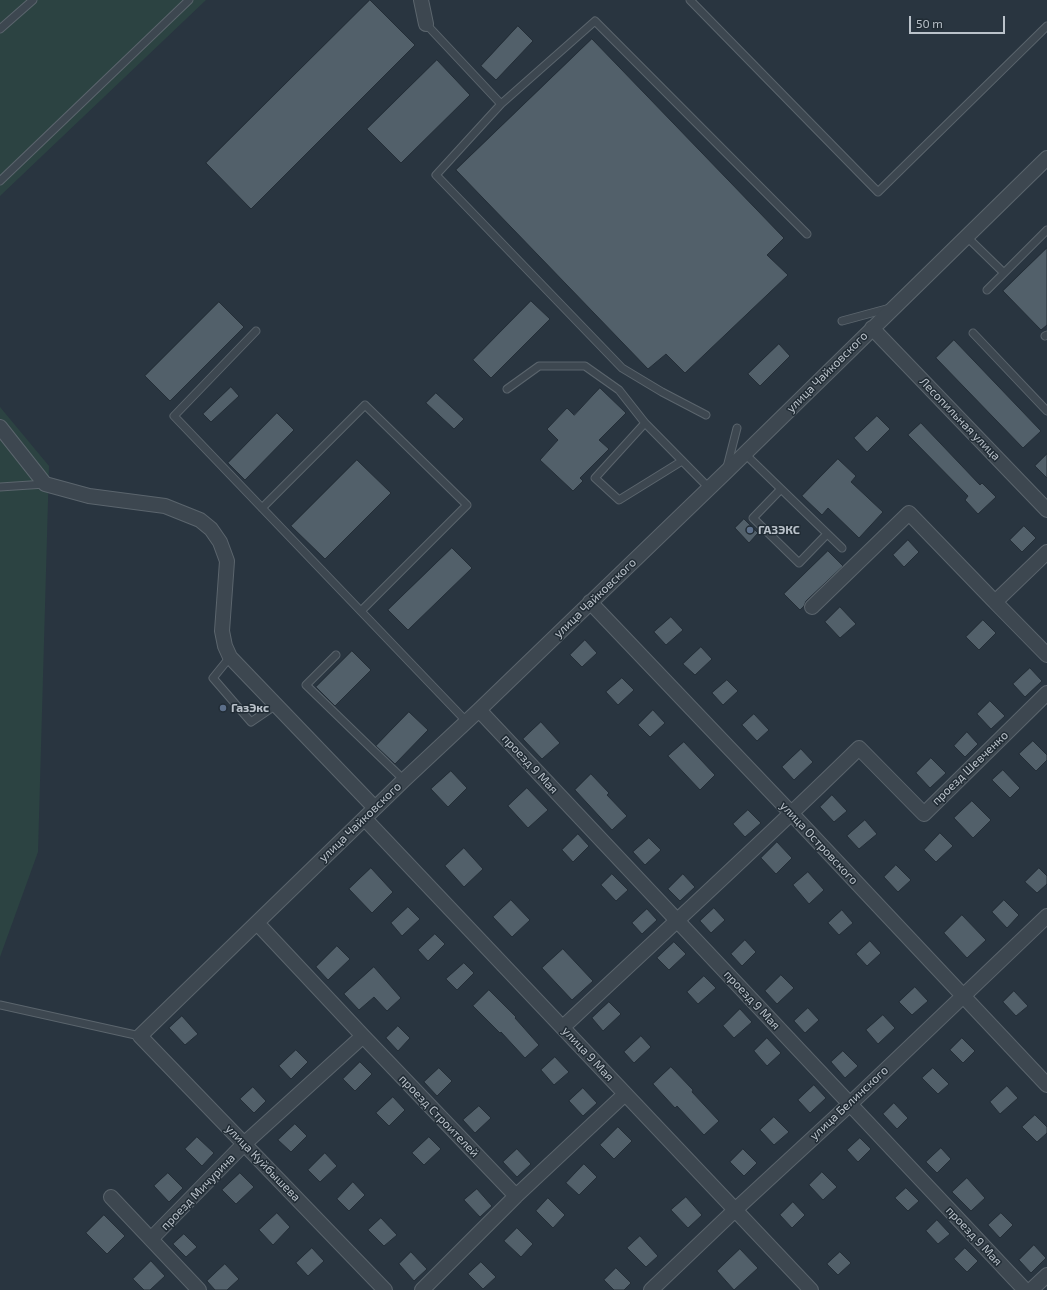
<!DOCTYPE html>
<html>
<head>
<meta charset="utf-8">
<style>
  body { margin:0 }
  #map { position:relative; width:1047px; height:1290px; overflow:hidden; background:#293540; font-family:"Exo 2",sans-serif }
  canvas { display:block }
  .scale { position:absolute; left:909px; top:16px; width:96px; height:18px; box-sizing:border-box; border:2px solid #bac2ca; border-top:0; padding-left:5px; font-size:12px; line-height:14px; white-space:nowrap; color:#bac2ca; -webkit-text-stroke:3px #212c35; paint-order:stroke }
</style>
</head>
<body>
<div id="map">
<canvas width="1047" height="1290"></canvas>
<div class="scale">50 m</div>
</div>
<script>
const ctx = document.querySelector('canvas').getContext('2d');
ctx.lineJoin = 'round';
function paint(path, color) {
  ctx.fillStyle = color;
  ctx.fill(path, 'evenodd');
}
function trace(path, color, width, dash) {
  ctx.strokeStyle = color;
  ctx.lineWidth = width;
  ctx.lineCap = dash ? 'butt' : 'round';
  ctx.setLineDash(dash || []);
  ctx.stroke(path);
}
function write(font, color, halo, rows, align = 'center') {
  ctx.font = font + ' "Exo 2",sans-serif';
  ctx.lineWidth = 3;
  ctx.setLineDash([]);
  ctx.textBaseline = 'middle';
  ctx.strokeStyle = halo;
  ctx.fillStyle = color;
  for (const [text, x, y, turn = 0] of rows) {
    ctx.save();
    ctx.translate(x, y);
    ctx.rotate((+turn || 0) * Math.PI / 180);
    ctx.textAlign = isNaN(turn) ? turn : align;
    if (halo) ctx.strokeText(text, 0, 0);
    ctx.fillText(text, 0, 0);
    ctx.restore();
  }
}
const green = new Path2D(`
  M 0,0 L 206,0 L 0,196 Z
  M 0,407 L 49,466 L 38,852 L 0,957 Z`);
const building = new Path2D(`
  M 370,0 L 415,45 L 251,209 L 206,163 Z
  M 518,26 L 533,41 L 496,80 L 481,66 Z
  M 592,39 L 784,238 L 767,255 L 788,275 L 685,373 L 666,354 L 648,369 L 456,170 Z
  M 437,60 L 470,95 L 401,163 L 367,129 Z
  M 1047,248 L 1047,325 L 1041,330 L 1003,291 Z
  M 531,301 L 550,319 L 491,378 L 473,360 Z
  M 219,302 L 244,327 L 170,401 L 145,376 Z
  M 954,340 L 1041,431 L 1023,448 L 936,358 Z
  M 779,344 L 790,356 L 760,386 L 748,374 Z
  M 231,387 L 239,396 L 211,422 L 203,414 Z
  M 600,388 L 626,413 L 599,440 L 609,449 L 580,478 L 583,481 L 573,491 L 540,460 L 558,440 L 547,429 L 567,408 L 574,415 Z
  M 436,393 L 464,419 L 454,429 L 426,403 Z
  M 277,413 L 294,430 L 245,480 L 228,463 Z
  M 877,416 L 890,429 L 867,452 L 854,438 Z
  M 921,423 L 980,485 L 982,483 L 996,497 L 978,514 L 965,500 L 968,496 L 908,435 Z
  M 1047,454 L 1047,478 L 1035,466 Z
  M 838,459 L 856,476 L 851,482 L 883,512 L 859,538 L 828,508 L 822,515 L 802,496 Z
  M 357,460 L 391,493 L 325,559 L 291,526 Z
  M 744,519 L 758,533 L 749,543 L 735,528 Z
  M 1024,526 L 1036,538 L 1022,552 L 1010,540 Z
  M 908,540 L 919,552 L 904,567 L 893,555 Z
  M 452,548 L 472,568 L 408,630 L 388,610 Z
  M 828,551 L 843,566 L 806,601 L 804,606 L 800,610 L 784,594 Z
  M 840,607 L 856,624 L 840,638 L 825,622 Z
  M 671,617 L 683,630 L 666,645 L 654,632 Z
  M 983,620 L 996,633 L 979,650 L 966,637 Z
  M 585,640 L 597,653 L 582,667 L 570,655 Z
  M 701,647 L 712,659 L 695,675 L 683,664 Z
  M 352,651 L 371,670 L 335,706 L 316,687 Z
  M 1030,668 L 1042,681 L 1025,697 L 1013,684 Z
  M 622,678 L 634,690 L 618,705 L 606,692 Z
  M 727,680 L 738,691 L 723,705 L 712,693 Z
  M 990,701 L 1005,716 L 991,729 L 977,714 Z
  M 653,710 L 665,723 L 650,737 L 638,725 Z
  M 409,712 L 428,730 L 395,764 L 376,746 Z
  M 754,714 L 769,730 L 757,741 L 742,725 Z
  M 541,722 L 560,743 L 542,759 L 523,739 Z
  M 967,732 L 978,744 L 965,757 L 954,746 Z
  M 1033,741 L 1047,755 L 1047,760 L 1036,771 L 1019,754 Z
  M 684,742 L 715,775 L 700,790 L 668,756 Z
  M 801,749 L 813,762 L 794,780 L 782,767 Z
  M 931,758 L 946,773 L 930,788 L 916,773 Z
  M 1003,770 L 1020,788 L 1010,798 L 992,780 Z
  M 451,771 L 467,788 L 448,807 L 431,789 Z
  M 591,774 L 609,793 L 607,795 L 627,816 L 612,830 L 575,790 Z
  M 527,788 L 548,810 L 528,828 L 508,806 Z
  M 832,795 L 847,811 L 834,822 L 820,807 Z
  M 972,801 L 991,820 L 973,838 L 954,818 Z
  M 748,810 L 761,823 L 745,837 L 733,824 Z
  M 865,820 L 877,834 L 859,849 L 847,836 Z
  M 940,833 L 953,846 L 936,862 L 924,850 Z
  M 578,834 L 589,846 L 573,862 L 562,850 Z
  M 649,838 L 661,850 L 645,865 L 633,852 Z
  M 777,842 L 792,858 L 776,874 L 761,858 Z
  M 464,848 L 483,869 L 464,887 L 445,866 Z
  M 896,865 L 911,880 L 898,892 L 884,877 Z
  M 371,868 L 393,892 L 372,913 L 349,889 Z
  M 1039,868 L 1047,876 L 1047,884 L 1037,893 L 1025,882 Z
  M 808,872 L 824,890 L 809,904 L 793,885 Z
  M 612,874 L 628,890 L 616,901 L 601,885 Z
  M 683,874 L 695,887 L 680,901 L 668,889 Z
  M 511,900 L 530,920 L 512,937 L 493,917 Z
  M 1004,900 L 1019,915 L 1007,928 L 992,912 Z
  M 408,907 L 420,919 L 402,936 L 391,923 Z
  M 714,908 L 725,920 L 711,933 L 700,921 Z
  M 647,909 L 657,920 L 642,934 L 632,923 Z
  M 842,910 L 853,923 L 839,935 L 828,923 Z
  M 962,915 L 986,940 L 967,958 L 944,933 Z
  M 435,934 L 445,944 L 428,961 L 418,950 Z
  M 745,940 L 756,952 L 742,966 L 731,954 Z
  M 870,941 L 881,953 L 867,966 L 856,954 Z
  M 674,942 L 686,954 L 669,970 L 657,958 Z
  M 337,946 L 350,959 L 328,980 L 316,967 Z
  M 563,949 L 593,981 L 572,1000 L 542,968 Z
  M 464,963 L 474,973 L 457,990 L 446,979 Z
  M 374,967 L 401,998 L 387,1011 L 374,997 L 359,1010 L 344,994 Z
  M 781,975 L 794,988 L 777,1004 L 765,991 Z
  M 704,976 L 716,988 L 698,1004 L 687,992 Z
  M 915,987 L 928,1001 L 912,1015 L 899,1002 Z
  M 489,990 L 516,1017 L 515,1018 L 539,1045 L 525,1058 L 501,1032 L 500,1033 L 473,1006 Z
  M 1014,991 L 1028,1006 L 1016,1016 L 1003,1002 Z
  M 609,1002 L 621,1014 L 603,1031 L 592,1018 Z
  M 808,1008 L 819,1020 L 805,1033 L 794,1021 Z
  M 740,1009 L 752,1022 L 734,1038 L 723,1026 Z
  M 883,1015 L 895,1028 L 878,1044 L 866,1030 Z
  M 182,1016 L 198,1034 L 185,1045 L 169,1028 Z
  M 398,1026 L 410,1038 L 398,1051 L 386,1038 Z
  M 641,1036 L 651,1047 L 634,1063 L 624,1052 Z
  M 767,1038 L 781,1053 L 767,1066 L 754,1051 Z
  M 962,1038 L 975,1051 L 963,1063 L 950,1050 Z
  M 296,1050 L 308,1062 L 291,1079 L 279,1066 Z
  M 843,1051 L 858,1066 L 845,1078 L 831,1062 Z
  M 555,1057 L 569,1072 L 554,1085 L 541,1070 Z
  M 360,1062 L 372,1074 L 355,1091 L 343,1079 Z
  M 671,1067 L 693,1090 L 692,1092 L 719,1121 L 704,1135 L 677,1106 L 675,1108 L 653,1084 Z
  M 439,1068 L 452,1081 L 437,1096 L 424,1082 Z
  M 933,1068 L 949,1084 L 938,1094 L 922,1078 Z
  M 814,1085 L 826,1098 L 810,1113 L 798,1100 Z
  M 1007,1086 L 1018,1098 L 1000,1114 L 990,1102 Z
  M 253,1087 L 266,1101 L 254,1113 L 240,1099 Z
  M 583,1088 L 597,1103 L 583,1116 L 569,1101 Z
  M 393,1097 L 405,1110 L 389,1126 L 376,1113 Z
  M 894,1103 L 908,1118 L 897,1129 L 883,1114 Z
  M 479,1106 L 491,1118 L 475,1133 L 463,1120 Z
  M 1035,1115 L 1047,1127 L 1047,1133 L 1037,1142 L 1022,1127 Z
  M 774,1117 L 789,1132 L 774,1145 L 760,1130 Z
  M 295,1124 L 307,1136 L 291,1152 L 278,1140 Z
  M 618,1127 L 632,1141 L 614,1159 L 600,1145 Z
  M 197,1137 L 214,1153 L 202,1166 L 185,1149 Z
  M 429,1137 L 441,1149 L 424,1165 L 412,1153 Z
  M 860,1138 L 871,1149 L 858,1162 L 847,1150 Z
  M 941,1148 L 951,1159 L 937,1173 L 926,1162 Z
  M 517,1149 L 531,1164 L 517,1177 L 503,1162 Z
  M 743,1149 L 757,1163 L 744,1176 L 730,1162 Z
  M 325,1153 L 337,1166 L 320,1182 L 308,1170 Z
  M 584,1164 L 597,1177 L 579,1195 L 566,1183 Z
  M 822,1172 L 837,1187 L 823,1200 L 809,1185 Z
  M 168,1173 L 183,1188 L 169,1202 L 154,1186 Z
  M 240,1173 L 254,1187 L 236,1204 L 222,1190 Z
  M 967,1178 L 985,1198 L 971,1211 L 952,1192 Z
  M 353,1182 L 365,1195 L 349,1211 L 337,1199 Z
  M 906,1188 L 919,1201 L 908,1211 L 895,1198 Z
  M 477,1189 L 492,1206 L 480,1217 L 464,1200 Z
  M 686,1197 L 702,1215 L 688,1228 L 671,1210 Z
  M 548,1198 L 565,1215 L 553,1228 L 536,1211 Z
  M 793,1202 L 805,1215 L 792,1228 L 780,1215 Z
  M 277,1213 L 290,1227 L 273,1245 L 259,1230 Z
  M 1001,1213 L 1013,1225 L 1000,1238 L 988,1225 Z
  M 104,1215 L 125,1236 L 107,1254 L 86,1233 Z
  M 381,1218 L 397,1235 L 384,1246 L 368,1230 Z
  M 937,1220 L 950,1234 L 938,1244 L 926,1231 Z
  M 517,1228 L 533,1244 L 521,1257 L 504,1241 Z
  M 184,1234 L 197,1247 L 186,1257 L 173,1244 Z
  M 640,1236 L 658,1256 L 646,1267 L 627,1248 Z
  M 1034,1245 L 1046,1258 L 1031,1273 L 1019,1260 Z
  M 312,1248 L 324,1261 L 308,1276 L 296,1263 Z
  M 965,1248 L 978,1261 L 967,1272 L 954,1259 Z
  M 740,1249 L 758,1268 L 734,1290 L 717,1271 Z
  M 411,1252 L 427,1269 L 414,1281 L 399,1264 Z
  M 840,1252 L 851,1263 L 838,1275 L 827,1264 Z
  M 151,1261 L 165,1276 L 150,1290 L 144,1290 L 133,1279 Z
  M 481,1262 L 496,1277 L 483,1289 L 468,1274 Z
  M 225,1264 L 239,1279 L 227,1290 L 215,1290 L 207,1281 Z
  M 616,1268 L 631,1283 L 624,1290 L 614,1290 L 604,1280 Z`);
const lane = new Path2D(`
  M 690,0 L 878,192 L 1047,26
  M 426,24 L 501,104 L 436,175 L 622,368 L 662,392 L 706,415
  M 0,29 L 33,0
  M 501,104 L 595,21 L 807,234
  M 0,181 L 189,0
  M 967,237 L 1004,273
  M 987,290 L 1047,230
  M 842,321 L 890,308
  M 256,331 L 174,416 L 467,722
  M 973,333 L 1047,411
  M 1045,336 L 1047,335
  M 507,389 L 539,366 L 585,366 L 619,390 L 645,423
  M 745,454 L 842,548
  M 682,461 L 619,500 L 595,478 L 645,423 L 709,488
  M 727,467 L 737,428
  M 0,487 L 45,484
  M 781,489 L 753,518 L 799,563 L 827,534
  M 262,508 L 365,405 L 467,505 L 361,611
  M 336,655 L 306,685 L 404,780
  M 230,657 L 213,678 L 251,722 L 276,705
  M 0,1005 L 140,1036`);
const street = new Path2D(`
  M 421,0 L 426,24
  M 872,328 L 1047,510
  M 0,427 L 45,484 L 89,496 L 165,506 L 200,520 L 211,529 L 220,542 L 227,561 L 222,631 L 225,646 L 230,657 L 375,808
  M 1047,552 L 995,602 L 1047,655
  M 590,602 L 792,814 L 1047,1085
  M 812,607 L 909,513 L 995,602
  M 479,710 L 1025,1290
  M 365,819 L 811,1290
  M 257,923 L 363,1036 L 516,1196
  M 563,1027 C 662,934 762,843 859,748 L 924,814 L 1047,693
  M 111,1197 L 199,1290
  M 151,1239 L 244,1144 L 363,1036
  M 385,1290 L 140,1036 L 404,780 L 479,710 L 726,472 L 1047,158
  M 422,1290 L 516,1196 L 625,1094
  M 651,1290 L 735,1210 L 850,1104 L 1047,916
  M 1031,1290 L 1047,1275`);
const markers = [
  [750,530,4,"#5c6f8a"],
  [223,708,4,"#5c6f8a"]
];
const streetNames = [
  ["улица Чайковского",827,372,-45],
  ["Лесопильная улица",960,419,46],
  ["улица Чайковского",595,598,-44],
  ["проезд 9 Мая",530,764,47],
  ["проезд Шевченко",970,768,-44],
  ["улица Чайковского",360,822,-44],
  ["улица Островского",819,843,47],
  ["проезд 9 Мая",752,1000,47],
  ["улица 9 Мая",588,1054,47],
  ["улица Белинского",849,1103,-43],
  ["проезд Строителей",439,1116,46],
  ["улица Куйбышева",263,1163,46],
  ["проезд Мичурина",198,1192,-46],
  ["проезд 9 Мая",974,1236,47]
];
const poiNames = [
  ["ГАЗЭКС",758,530],
  ["ГазЭкс",231,708]
];
paint(green, '#2c4342');
paint(building, '#52606a');
trace(building, '#242e37', 1);
trace(lane, '#5b656d', 9);
trace(street, '#5b656d', 16);
trace(lane, '#3d4750', 7);
trace(street, '#3d4750', 14);
for (const [x, y, r, color] of markers) {
  const dot = new Path2D();
  dot.arc(x, y, r, 0, 2 * Math.PI);
  ctx.fillStyle = color;
  ctx.fill(dot);
  trace(dot, '#212c35', 1.5);
}
write('12px', '#bac2ca', '#212c35', streetNames);
write('bold 12px', '#bac2ca', '#212c35', poiNames, 'left');
</script>
</body>
</html>
